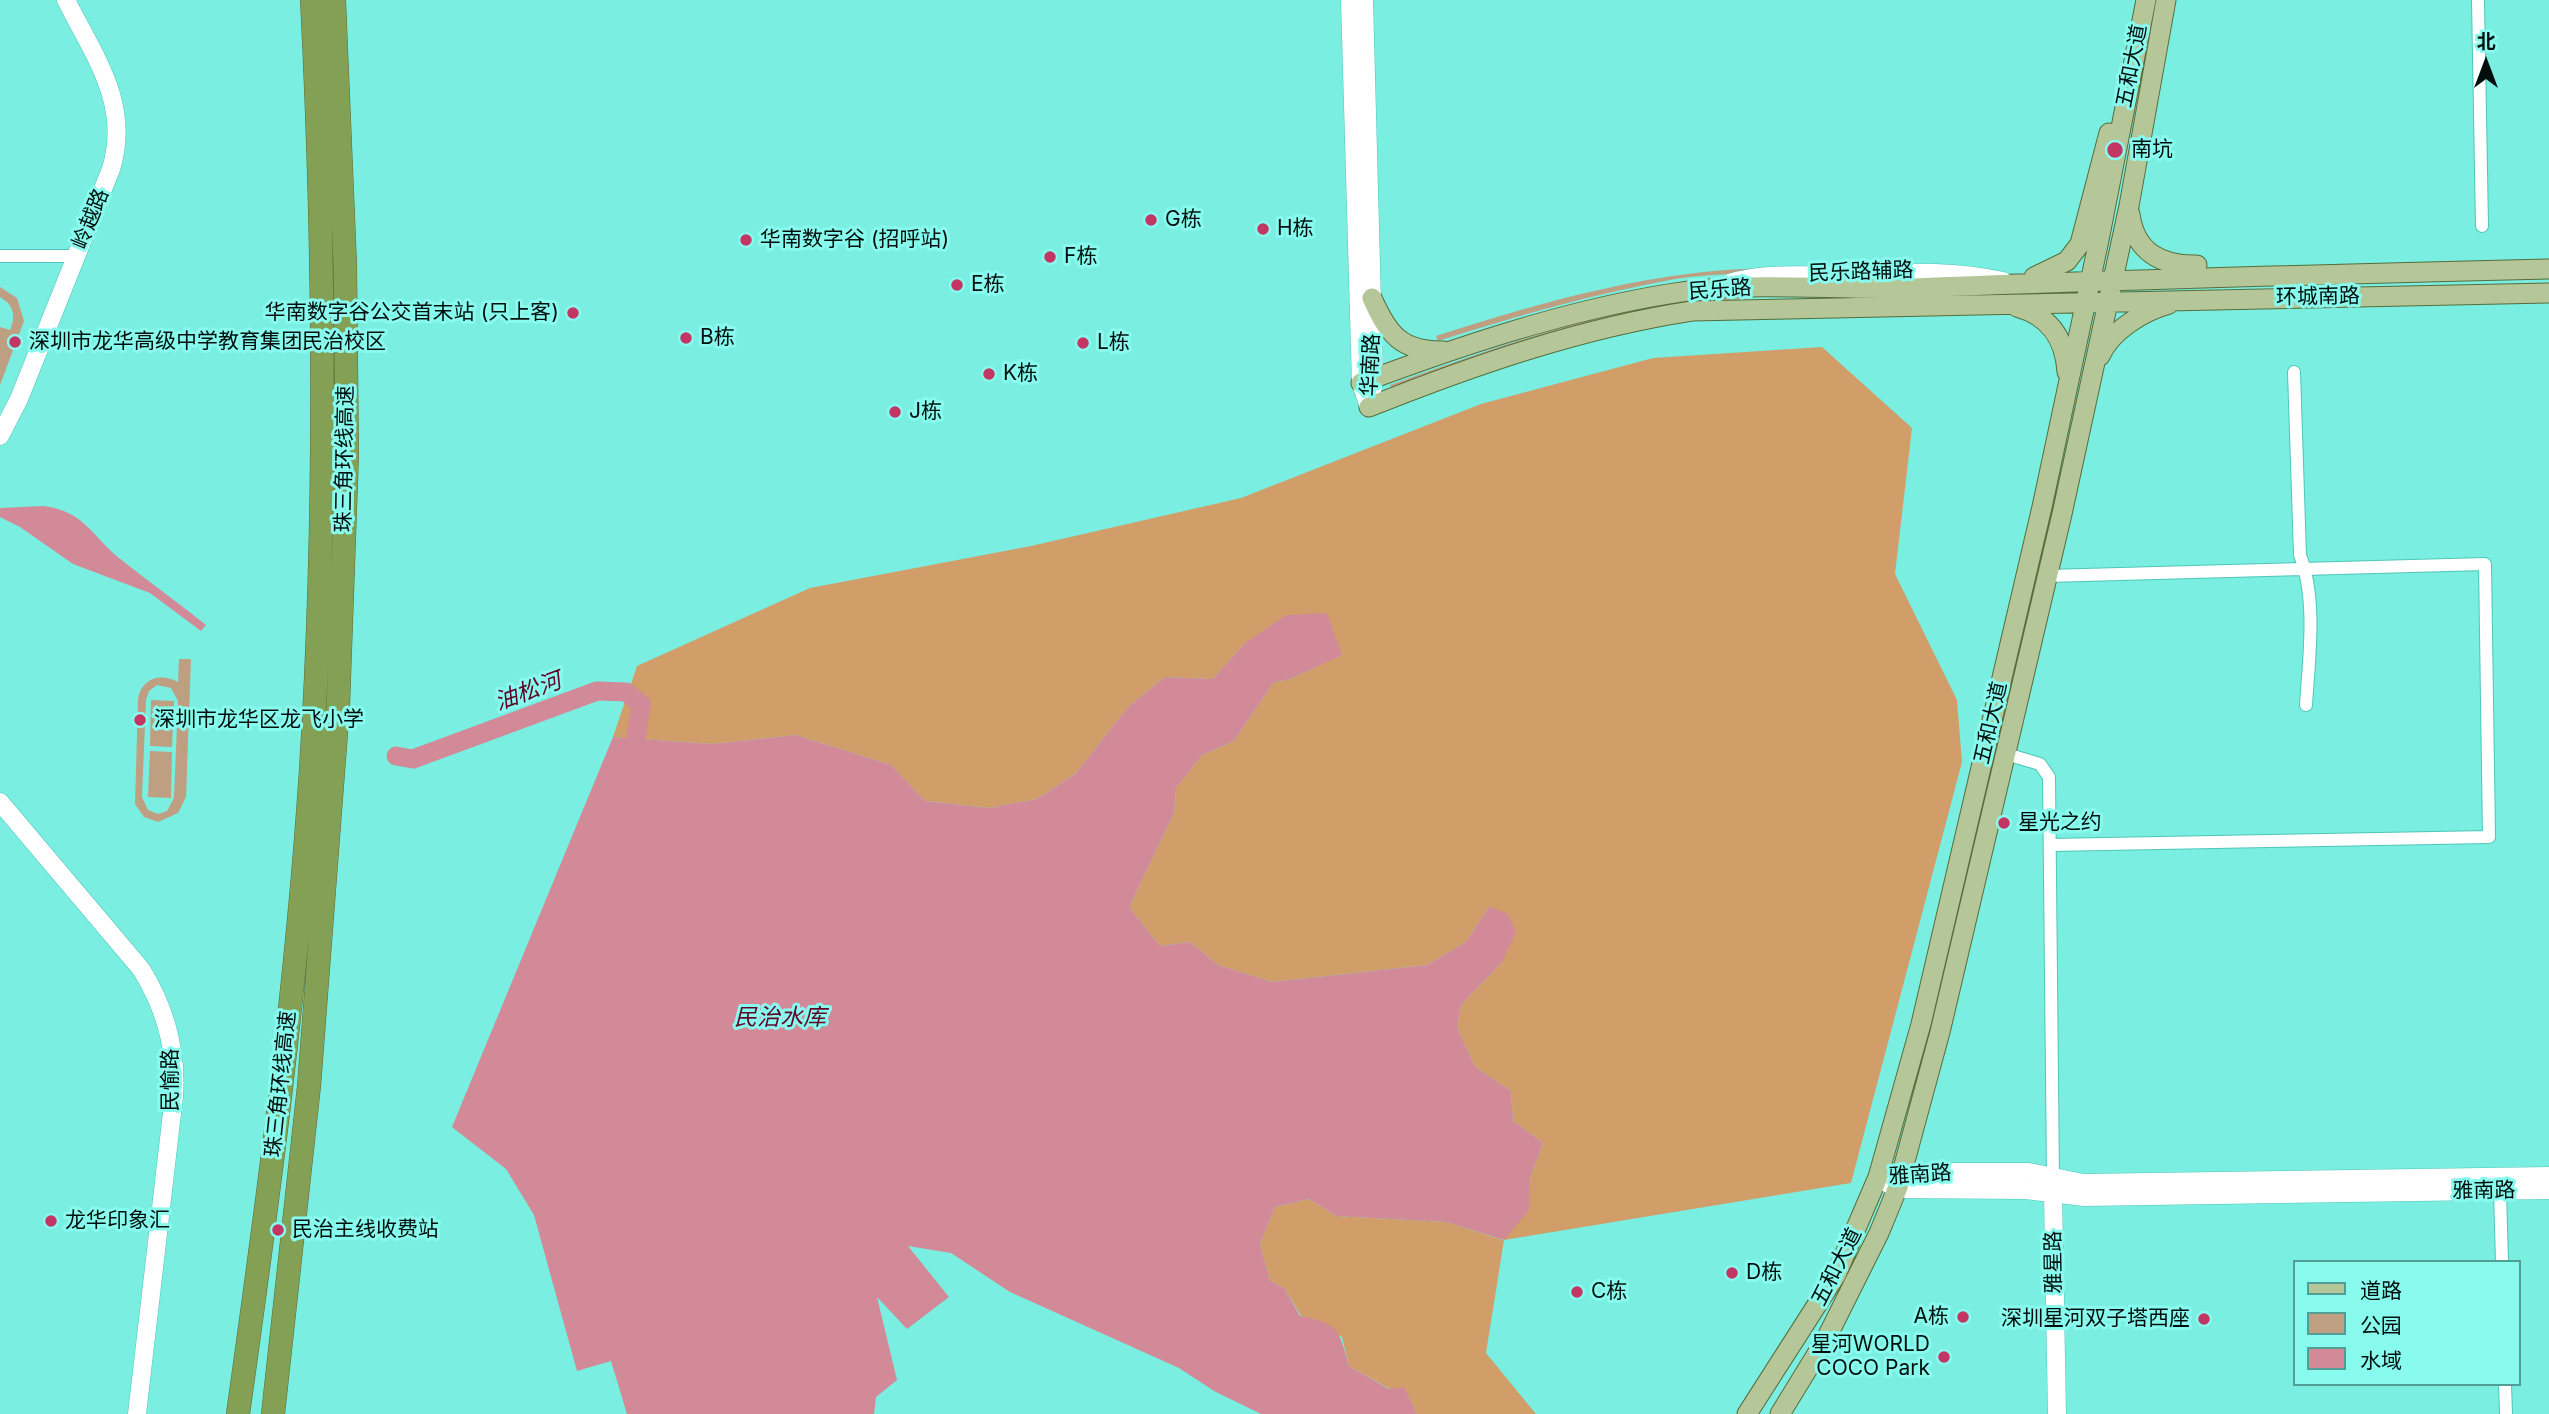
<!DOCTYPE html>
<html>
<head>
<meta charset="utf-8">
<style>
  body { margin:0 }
  #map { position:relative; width:2549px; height:1414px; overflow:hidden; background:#7aeee1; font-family:Inter,"Noto Sans SC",sans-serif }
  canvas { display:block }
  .legend { position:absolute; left:2293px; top:1260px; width:228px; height:126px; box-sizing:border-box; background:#88fbee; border:2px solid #529d94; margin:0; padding:9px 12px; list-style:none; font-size:21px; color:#000f0d }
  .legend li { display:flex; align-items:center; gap:14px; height:35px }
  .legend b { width:35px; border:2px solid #529d94 }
  .north { position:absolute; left:2451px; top:28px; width:70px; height:70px; -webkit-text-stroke:5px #88fbee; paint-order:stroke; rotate:0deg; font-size:19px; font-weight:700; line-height:28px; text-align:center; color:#000f0d }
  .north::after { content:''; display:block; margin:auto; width:24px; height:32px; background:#000f0d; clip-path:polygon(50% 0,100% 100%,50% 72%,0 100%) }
</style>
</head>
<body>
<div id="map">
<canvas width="2549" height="1414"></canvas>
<ul class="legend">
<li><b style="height:9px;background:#b5c698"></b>道路</li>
<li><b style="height:19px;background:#bf9f81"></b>公园</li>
<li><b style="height:19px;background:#d28998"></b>水域</li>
</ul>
<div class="north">北</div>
</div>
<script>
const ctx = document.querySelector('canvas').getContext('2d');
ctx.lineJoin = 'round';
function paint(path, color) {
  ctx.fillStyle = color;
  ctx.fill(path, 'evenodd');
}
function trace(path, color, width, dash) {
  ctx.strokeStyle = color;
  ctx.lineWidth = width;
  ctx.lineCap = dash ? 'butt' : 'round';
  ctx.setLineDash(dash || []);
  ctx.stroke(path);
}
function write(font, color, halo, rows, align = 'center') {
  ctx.font = font + ' Inter,"Noto Sans SC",sans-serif';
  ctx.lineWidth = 6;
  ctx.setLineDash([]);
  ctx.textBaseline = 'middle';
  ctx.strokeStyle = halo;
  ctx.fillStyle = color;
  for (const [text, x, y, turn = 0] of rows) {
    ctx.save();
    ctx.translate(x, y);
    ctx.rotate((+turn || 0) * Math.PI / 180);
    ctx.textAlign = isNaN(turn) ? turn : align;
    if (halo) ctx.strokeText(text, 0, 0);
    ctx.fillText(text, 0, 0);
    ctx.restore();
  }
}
const green = new Path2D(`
  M 1776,268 C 1743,276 1708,273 1675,279 C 1594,294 1516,316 1438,341 L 1436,336 C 1545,301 1660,268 1776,268 Z
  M 0,287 L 17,298 L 24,321 L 0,385 L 0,327 L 10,330 C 16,316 14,305 0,297 Z
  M 1746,297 L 1746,299 L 1704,301 L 1466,362 L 1391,388 L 1390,385 C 1505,344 1623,300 1746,297 Z
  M 179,659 L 191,659 L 186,797 L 178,813 L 158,822 L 144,817 L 135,804 L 138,699 C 142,677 161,673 178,682 ZM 157,685 L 171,688 L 178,701 L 174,798 L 167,811 L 158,814 L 148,810 L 142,797 L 146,700 L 149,691 Z
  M 151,700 L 174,701 L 172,747 L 150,746 Z
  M 150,751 L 172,752 L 171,798 L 148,797 Z`);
const forest = new Path2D(`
  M 1822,347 L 1912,428 L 1895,574 L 1957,700 L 1962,762 L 1851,1183 L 1504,1240 L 1486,1353 L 1536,1414 L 1417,1414 L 1404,1388 L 1390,1389 L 1349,1366 L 1342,1337 L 1301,1316 L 1284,1288 L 1270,1281 L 1260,1244 L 1275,1207 L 1309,1199 L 1336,1216 L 1447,1222 L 1503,1240 L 1528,1210 L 1530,1178 L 1543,1143 L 1513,1121 L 1511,1091 L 1475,1067 L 1457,1027 L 1461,1005 L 1502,962 L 1489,907 L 1466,942 L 1427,965 L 1272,982 L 1218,965 L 1190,942 L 1160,946 L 1129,907 L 1174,813 L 1176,788 L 1202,755 L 1234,741 L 1274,682 L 1290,679 L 1341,655 L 1245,643 L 1213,679 L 1165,677 L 1128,707 L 1076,773 L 1037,799 L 989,808 L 925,801 L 891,765 L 796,735 L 712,744 L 613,737 L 637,666 L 810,588 L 1031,546 L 1241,498 L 1481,404 L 1653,358 Z`);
const water = new Path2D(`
  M 44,506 C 85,512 91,535 119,558 C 148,581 177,602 206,625 L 201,631 L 150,593 L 73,564 L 20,527 L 0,517 L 0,508 Z
  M 1327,613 L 1342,655 L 1290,679 L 1274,682 L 1234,741 L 1202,755 L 1176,788 L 1174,813 L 1129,907 L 1160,946 L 1190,942 L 1218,965 L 1272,982 L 1427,965 L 1466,942 L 1489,907 L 1507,913 L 1516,932 L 1502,962 L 1461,1005 L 1457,1027 L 1475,1067 L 1511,1091 L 1513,1121 L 1543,1143 L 1530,1178 L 1529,1210 L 1504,1240 L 1447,1222 L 1336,1216 L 1309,1199 L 1275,1207 L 1260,1244 L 1270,1281 L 1284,1288 L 1300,1316 C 1339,1323 1339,1330 1349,1366 L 1389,1389 L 1404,1387 L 1417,1414 L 1261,1414 L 1214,1391 L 1179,1368 L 1010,1292 L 951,1253 L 908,1246 L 949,1297 L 907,1329 L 877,1297 L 897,1380 L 876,1397 L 874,1414 L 627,1414 L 611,1361 L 577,1371 L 534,1215 L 506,1169 L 452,1127 L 613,737 L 712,744 L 796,735 L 891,765 L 925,801 L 989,808 L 1037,799 L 1076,773 L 1128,707 L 1165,677 L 1213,679 L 1245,643 L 1286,615 Z`);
const river = new Path2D(`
  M 396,756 L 413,759 L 597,691 L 626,692 L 641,704 L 636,738`);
const street = new Path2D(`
  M 2478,0 L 2482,226
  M 0,256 L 76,256
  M 2294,372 L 2300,555 C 2317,600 2309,658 2306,705
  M 2047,576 L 2485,564 L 2489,837 L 2050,845
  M 2006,754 L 2040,764 L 2049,777 L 2053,1177
  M 2500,1191 L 2502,1262
  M 2505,1384 L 2506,1414`);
const secondary = new Path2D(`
  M 1350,0 L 1361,383 L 1369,407
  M 1364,0 L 1374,379 L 1372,392
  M 1729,283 C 1769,271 1806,277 1847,275 C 1905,273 1945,269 2003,281
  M 0,436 L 19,399 L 111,169 C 131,104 94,56 66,0
  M 0,802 L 141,969 C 166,1009 177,1050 174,1096 L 137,1414
  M 1889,1175 L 1902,1172 L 2029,1172 L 2083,1183 L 2549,1176
  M 1878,1177 L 1896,1189 L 2026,1190 L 2084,1197 L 2549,1190
  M 2053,1193 L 2057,1414`);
const primary = new Path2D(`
  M 2130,214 C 2135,252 2161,266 2197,265
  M 2034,277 L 2067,261 L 2080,244 L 2109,133
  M 1372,298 C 1388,334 1401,352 1444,351
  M 2017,307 C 2050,316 2065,339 2067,372
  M 2100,356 C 2111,331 2143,311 2169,304
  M 1361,383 C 1460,346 1564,311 1668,294 C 1750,280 1833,291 1915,288 C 2127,279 2338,274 2549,269
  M 1369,407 C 1474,365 1581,328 1692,311 L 2549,293
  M 1747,1414 L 1836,1275 L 1878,1177 L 1921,1024 L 2042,507 L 2099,240 L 2146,0
  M 1780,1414 L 1826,1339 L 1879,1233 L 1898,1187 L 1940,1032 L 2062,514 L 2129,206 L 2166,0`);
const highway = new Path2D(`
  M 238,1414 C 268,1200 297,985 311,769 C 327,513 325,257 312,0
  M 273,1414 L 309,1086 L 338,707 L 347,454 L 345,264 L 334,0`);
const markers = [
  [2115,150,9,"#c33663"],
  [1151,220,7,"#c33663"],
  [1263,229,7,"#c33663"],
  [746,240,7,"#c33663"],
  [1050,257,7,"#c33663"],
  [957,285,7,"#c33663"],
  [573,313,7,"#c33663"],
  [686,338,7,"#c33663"],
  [15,342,7,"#c33663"],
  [1083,343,7,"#c33663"],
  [989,374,7,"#c33663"],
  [895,412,7,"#c33663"],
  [140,720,7,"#c33663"],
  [2004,823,7,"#c33663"],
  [51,1221,7,"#c33663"],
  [278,1230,7,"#c33663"],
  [1732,1273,7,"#c33663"],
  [1577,1292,7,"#c33663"],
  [1963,1317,7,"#c33663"],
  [2204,1319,7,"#c33663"],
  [1944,1357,7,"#c33663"]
];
const streetNames = [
  ["五和大道",2132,66,-79],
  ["岭越路",91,219,-68],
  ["民乐路辅路",1861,272,-2],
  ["民乐路",1720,290,-4],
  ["环城南路",2318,297,-1],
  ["华南路",1371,365,-87],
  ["珠三角环线高速",345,459,-89],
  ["五和大道",1991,723,-77],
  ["民愉路",171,1080,-90],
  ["珠三角环线高速",281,1084,-84],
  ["雅南路",1920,1175,-4],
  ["雅南路",2484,1191,-1],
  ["雅星路",2054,1262,-91],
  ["五和大道",1837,1267,-63]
];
const poiNames = [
  ["南坑",2131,150],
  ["G栋",1165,220],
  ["H栋",1277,229],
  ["华南数字谷 (招呼站)",760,240],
  ["F栋",1064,257],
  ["E栋",971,285],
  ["华南数字谷公交首末站 (只上客)",559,313,"right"],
  ["B栋",700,338],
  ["深圳市龙华高级中学教育集团民治校区",29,342],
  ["L栋",1097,343],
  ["K栋",1003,374],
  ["J栋",909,412],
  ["深圳市龙华区龙飞小学",154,720],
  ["星光之约",2018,823],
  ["龙华印象汇",65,1221],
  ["民治主线收费站",292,1230],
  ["D栋",1746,1273],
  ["C栋",1591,1292],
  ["A栋",1949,1317,"right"],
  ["深圳星河双子塔西座",2190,1319,"right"],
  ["星河WORLD",1930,1345,"right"],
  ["COCO Park",1930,1369,"right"]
];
const waterNames = [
  ["油松河",528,692,-20],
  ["民治水库",780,1018]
];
paint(green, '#bf9f81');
paint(forest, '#d19e6a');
paint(water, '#d28998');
trace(river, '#d28998', 19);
trace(street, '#4fc6b9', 14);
trace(secondary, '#4fc6b9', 19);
trace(primary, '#566d3b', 21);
trace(highway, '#566d3b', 24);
trace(street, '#fff', 12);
trace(secondary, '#fff', 18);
trace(primary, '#b5c698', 19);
trace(highway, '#84a054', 23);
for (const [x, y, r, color] of markers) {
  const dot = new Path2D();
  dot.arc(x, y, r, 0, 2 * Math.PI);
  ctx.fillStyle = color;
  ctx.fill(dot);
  trace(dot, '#88fbee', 2.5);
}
write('21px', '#000f0d', '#88fbee', streetNames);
write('21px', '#000f0d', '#88fbee', poiNames, 'left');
write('italic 23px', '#5f0528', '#88fbee', waterNames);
</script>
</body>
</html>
